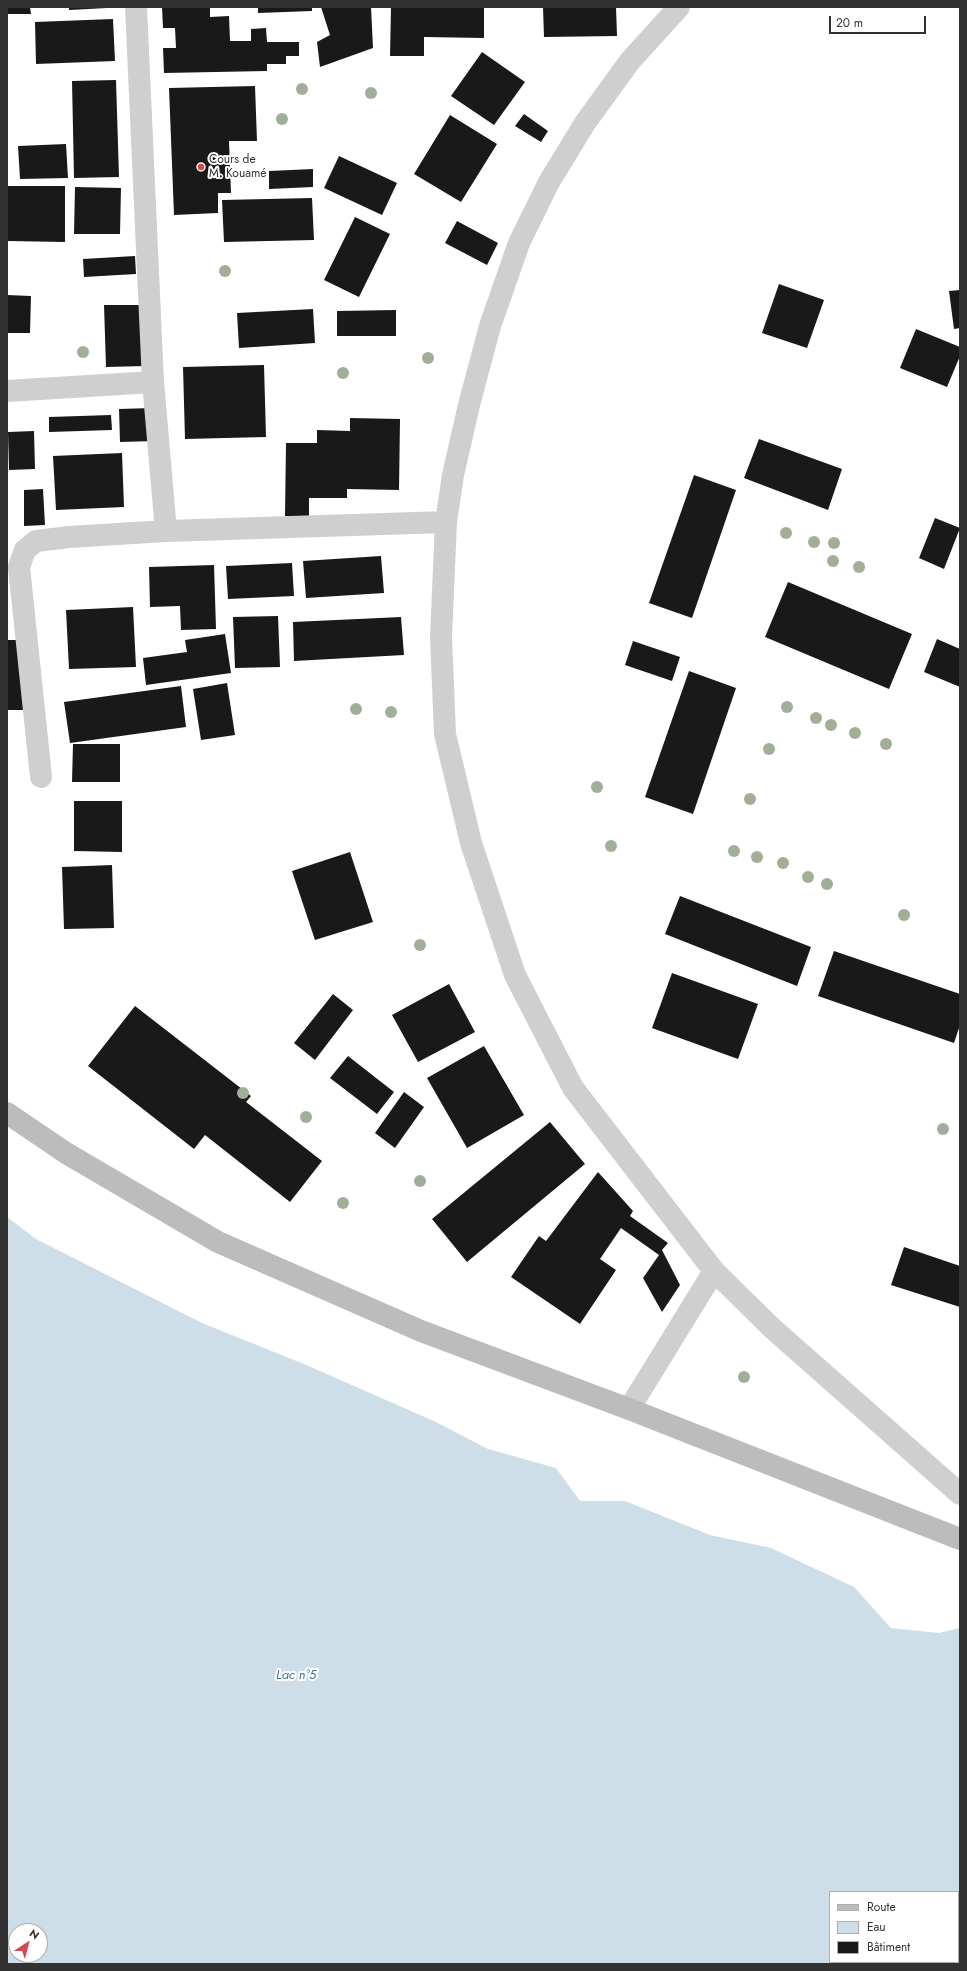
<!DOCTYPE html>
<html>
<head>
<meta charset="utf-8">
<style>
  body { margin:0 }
  #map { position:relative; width:967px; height:1971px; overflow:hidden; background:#fff; font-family:Jost,sans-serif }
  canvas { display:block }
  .frame { position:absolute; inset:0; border:8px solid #323232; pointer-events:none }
  .legend { position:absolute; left:829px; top:1891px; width:130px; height:72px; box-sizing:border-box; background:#fff; border:1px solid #adadad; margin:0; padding:5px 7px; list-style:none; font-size:12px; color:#323232 }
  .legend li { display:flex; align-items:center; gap:8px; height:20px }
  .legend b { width:20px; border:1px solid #adadad }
  .north { position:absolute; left:8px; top:1923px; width:40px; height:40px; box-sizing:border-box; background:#fff; border:1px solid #adadad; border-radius:50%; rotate:36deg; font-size:11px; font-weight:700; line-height:16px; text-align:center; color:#323232 }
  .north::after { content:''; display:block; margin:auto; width:14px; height:18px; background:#d5484e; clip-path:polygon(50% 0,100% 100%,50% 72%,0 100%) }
  .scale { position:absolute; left:829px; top:16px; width:97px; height:18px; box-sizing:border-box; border:2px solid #323232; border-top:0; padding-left:5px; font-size:12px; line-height:14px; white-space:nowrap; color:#323232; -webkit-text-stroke:3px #fff; paint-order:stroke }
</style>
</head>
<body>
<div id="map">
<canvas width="967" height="1971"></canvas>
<div class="frame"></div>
<ul class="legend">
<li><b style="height:5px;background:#bcbcbc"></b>Route</li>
<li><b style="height:11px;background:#cedee9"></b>Eau</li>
<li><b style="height:11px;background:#191919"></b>Bâtiment</li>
</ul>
<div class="north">N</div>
<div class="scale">20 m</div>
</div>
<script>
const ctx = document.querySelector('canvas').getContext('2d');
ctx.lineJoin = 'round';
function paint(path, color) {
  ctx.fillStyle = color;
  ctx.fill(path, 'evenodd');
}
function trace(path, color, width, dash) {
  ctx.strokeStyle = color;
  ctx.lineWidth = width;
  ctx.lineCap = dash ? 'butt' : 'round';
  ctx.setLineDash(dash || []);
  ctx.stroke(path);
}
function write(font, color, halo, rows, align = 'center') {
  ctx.font = font + ' Jost,sans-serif';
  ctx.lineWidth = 4;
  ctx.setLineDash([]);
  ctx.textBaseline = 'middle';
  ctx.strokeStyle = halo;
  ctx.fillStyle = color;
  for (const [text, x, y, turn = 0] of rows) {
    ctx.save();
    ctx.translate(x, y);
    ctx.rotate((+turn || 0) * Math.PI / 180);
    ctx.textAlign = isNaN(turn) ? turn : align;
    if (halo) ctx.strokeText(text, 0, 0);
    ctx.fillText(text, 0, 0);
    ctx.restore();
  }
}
const water = new Path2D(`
  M 7,1217 L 36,1239 L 202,1323 L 304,1364 L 436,1422 L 488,1449 L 556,1468 L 580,1501 L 625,1501 L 710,1535 L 771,1548 L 854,1587 L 891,1628 L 939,1633 L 960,1628 L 960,1964 L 7,1964 ZM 830,1892 L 958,1892 L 958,1962 L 830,1962 ZM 16,1931 L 40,1931 L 40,1955 L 16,1955 Z`);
const building = new Path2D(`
  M 7,7 L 30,7 L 31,14 L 7,14 Z
  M 69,7 L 107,7 L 107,8 L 69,10 Z
  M 162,7 L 210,7 L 210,17 L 229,16 L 230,41 L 251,41 L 251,29 L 266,28 L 267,42 L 299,42 L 299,56 L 286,56 L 286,64 L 267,64 L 267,71 L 164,73 L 163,48 L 176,48 L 175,28 L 163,28 Z
  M 258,7 L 312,7 L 312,11 L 258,13 Z
  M 321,7 L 371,7 L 373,48 L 320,67 L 317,42 L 330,35 Z
  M 391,7 L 484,7 L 484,38 L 424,37 L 424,56 L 390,56 Z
  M 543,7 L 616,7 L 617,36 L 544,37 Z
  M 113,19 L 115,61 L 36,64 L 35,22 Z
  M 482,52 L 525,82 L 494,125 L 451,96 Z
  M 116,80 L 119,177 L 74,178 L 72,81 Z
  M 255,86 L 257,141 L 229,141 L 231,193 L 218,193 L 218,213 L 174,215 L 169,88 Z
  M 524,114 L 548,131 L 541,142 L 515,126 Z
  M 450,115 L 497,144 L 461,202 L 414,174 Z
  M 66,144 L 68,178 L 20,179 L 18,146 Z
  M 339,156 L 397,183 L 382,215 L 324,188 Z
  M 313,169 L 313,187 L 269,189 L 269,171 Z
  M 7,186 L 65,186 L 65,242 L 7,241 Z
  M 75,187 L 121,188 L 120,234 L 74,234 Z
  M 312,198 L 314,240 L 224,242 L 222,200 Z
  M 355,217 L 390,234 L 359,297 L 324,280 Z
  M 457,221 L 498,243 L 487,265 L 445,243 Z
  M 135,256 L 136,274 L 84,277 L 83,259 Z
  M 779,284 L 824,300 L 807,348 L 762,333 Z
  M 960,290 L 960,328 L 954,329 L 949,291 Z
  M 7,295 L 31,296 L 30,333 L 7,333 Z
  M 104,305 L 144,305 L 146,366 L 106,367 Z
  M 313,309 L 315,343 L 239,348 L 237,313 Z
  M 396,310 L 396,336 L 337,336 L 337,311 Z
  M 916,329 L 960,347 L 960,356 L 947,387 L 900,368 Z
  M 264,365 L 266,437 L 185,439 L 183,367 Z
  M 152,408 L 154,441 L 120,442 L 119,409 Z
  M 111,415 L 112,430 L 49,432 L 49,417 Z
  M 350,418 L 400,419 L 399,490 L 347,489 L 347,498 L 309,498 L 309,516 L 285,516 L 286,443 L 317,443 L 317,430 L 350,431 Z
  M 34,431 L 35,469 L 9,470 L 8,432 Z
  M 759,439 L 842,469 L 828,510 L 744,478 Z
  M 122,453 L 124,507 L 56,510 L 53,456 Z
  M 694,475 L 736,490 L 692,618 L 649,603 Z
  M 43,489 L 45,525 L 24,526 L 24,490 Z
  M 935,518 L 960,528 L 944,569 L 919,558 Z
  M 381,556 L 384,593 L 306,598 L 303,561 Z
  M 292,563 L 294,596 L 228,599 L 226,566 Z
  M 214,565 L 216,629 L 181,630 L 180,606 L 150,607 L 149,567 Z
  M 788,582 L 912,634 L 889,689 L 765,637 Z
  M 133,607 L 136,667 L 69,669 L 66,610 Z
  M 278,616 L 280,667 L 235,668 L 233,617 Z
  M 401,617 L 404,655 L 294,661 L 293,622 Z
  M 225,634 L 231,673 L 146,685 L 143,658 L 187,652 L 185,640 Z
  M 937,639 L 960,649 L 960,687 L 924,672 Z
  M 7,640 L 24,640 L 26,710 L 7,710 Z
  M 633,641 L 680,657 L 672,681 L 625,665 Z
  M 689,671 L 736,688 L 693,814 L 645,797 Z
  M 227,683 L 235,735 L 201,740 L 193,689 Z
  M 181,686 L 186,727 L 70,743 L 64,702 Z
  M 73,744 L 120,744 L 120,782 L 72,782 Z
  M 74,801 L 122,801 L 122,852 L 74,851 Z
  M 350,852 L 373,922 L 315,940 L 292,871 Z
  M 112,865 L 114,928 L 64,929 L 62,867 Z
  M 680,896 L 811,947 L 797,986 L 665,934 Z
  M 834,951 L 960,994 L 960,1025 L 954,1043 L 818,996 Z
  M 672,973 L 758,1004 L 738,1059 L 652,1028 Z
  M 449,984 L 475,1032 L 418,1062 L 392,1015 Z
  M 333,994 L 353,1010 L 315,1060 L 294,1043 Z
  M 135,1006 L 251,1096 L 246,1102 L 322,1161 L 290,1202 L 205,1135 L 194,1149 L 88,1066 Z
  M 484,1046 L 524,1115 L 467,1148 L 427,1078 Z
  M 348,1056 L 394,1092 L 377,1114 L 330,1078 Z
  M 404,1092 L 424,1107 L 395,1148 L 375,1133 Z
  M 550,1122 L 585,1164 L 467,1262 L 432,1219 Z
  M 598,1172 L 633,1211 L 630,1216 L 668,1243 L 662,1250 L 680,1285 L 662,1312 L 643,1278 L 659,1255 L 621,1228 L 600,1259 L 616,1270 L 580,1324 L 511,1277 L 539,1236 L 546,1241 Z
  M 904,1247 L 960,1266 L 960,1307 L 891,1285 Z`);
const street = new Path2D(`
  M 136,7 L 153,382 L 166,531
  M 679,7 L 630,61 L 585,123 L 549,182 L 519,243 L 490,326 L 469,405 L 453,475 L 446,522 L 441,637 L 445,734 L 471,843 L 515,975 L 573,1088 L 714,1271 L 772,1328 L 960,1494
  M 7,391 L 153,382
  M 41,777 L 19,567 L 25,550 L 36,541 L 69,537 L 166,531 L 446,522
  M 629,1409 L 714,1271`);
const secondary = new Path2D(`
  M 7,1113 L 66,1153 L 218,1242 L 421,1331 L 629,1409 L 960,1539`);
const trees = [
  [302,89],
  [371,93],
  [282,119],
  [225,271],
  [83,352],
  [428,358],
  [343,373],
  [786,533],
  [814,542],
  [834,543],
  [833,561],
  [859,567],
  [787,707],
  [356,709],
  [391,712],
  [816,718],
  [831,725],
  [855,733],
  [886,744],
  [769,749],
  [597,787],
  [750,799],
  [611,846],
  [734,851],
  [757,857],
  [783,863],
  [808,877],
  [827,884],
  [904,915],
  [420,945],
  [243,1093],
  [306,1117],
  [943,1129],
  [420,1181],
  [343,1203],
  [744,1377]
];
const markers = [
  [201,167,4,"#d5484e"]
];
const poiNames = [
  ["Cours de",209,160],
  ["M. Kouamé",209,174]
];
const waterNames = [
  ["Lac n°5",296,1676]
];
paint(water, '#cedee9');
paint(building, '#191919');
trace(street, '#cfcfcf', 22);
trace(secondary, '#bcbcbc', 22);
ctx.fillStyle = '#a1ae98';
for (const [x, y] of trees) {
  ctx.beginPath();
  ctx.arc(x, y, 6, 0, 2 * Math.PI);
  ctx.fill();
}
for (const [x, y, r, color] of markers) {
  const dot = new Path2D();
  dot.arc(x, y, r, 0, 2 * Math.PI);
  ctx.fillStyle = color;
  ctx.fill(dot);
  trace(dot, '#fff', 1.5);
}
write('12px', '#323232', '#fff', poiNames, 'left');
write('italic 13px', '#47708e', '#fff', waterNames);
</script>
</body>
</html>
